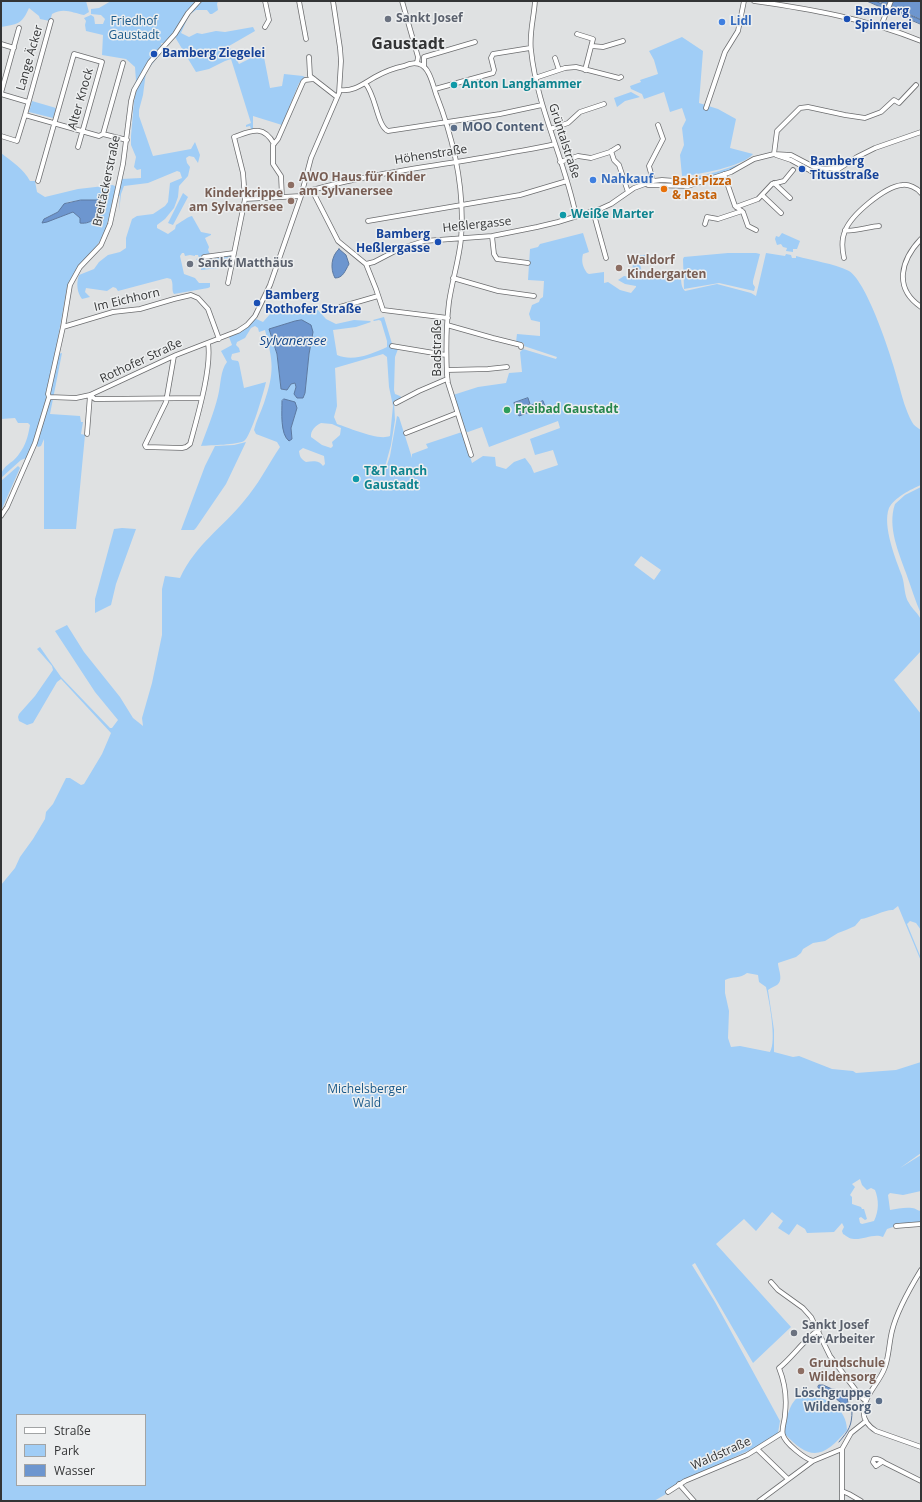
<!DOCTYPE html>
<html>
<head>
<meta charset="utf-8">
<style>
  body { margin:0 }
  #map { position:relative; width:922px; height:1502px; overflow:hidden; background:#dfe1e2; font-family:"Open Sans",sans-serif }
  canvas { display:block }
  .frame { position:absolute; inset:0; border:2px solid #333435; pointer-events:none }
  .legend { position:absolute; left:16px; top:1414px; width:130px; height:72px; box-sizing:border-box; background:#eceeef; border:1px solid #a2a4a5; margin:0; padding:5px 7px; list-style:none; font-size:12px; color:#333435 }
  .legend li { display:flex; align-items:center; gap:8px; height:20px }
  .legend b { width:20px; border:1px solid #a2a4a5 }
</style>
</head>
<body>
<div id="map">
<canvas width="922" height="1502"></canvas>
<div class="frame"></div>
<ul class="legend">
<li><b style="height:5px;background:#fff"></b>Straße</li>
<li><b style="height:11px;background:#a0cdf6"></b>Park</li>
<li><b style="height:11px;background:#6d96cf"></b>Wasser</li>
</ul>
</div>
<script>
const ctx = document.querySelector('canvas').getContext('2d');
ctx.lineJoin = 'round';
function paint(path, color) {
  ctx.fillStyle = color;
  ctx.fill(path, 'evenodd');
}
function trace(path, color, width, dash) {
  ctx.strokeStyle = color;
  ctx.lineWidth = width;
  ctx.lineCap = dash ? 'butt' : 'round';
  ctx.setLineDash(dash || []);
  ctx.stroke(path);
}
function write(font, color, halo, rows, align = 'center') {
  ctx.font = font + ' "Open Sans",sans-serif';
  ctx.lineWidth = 3;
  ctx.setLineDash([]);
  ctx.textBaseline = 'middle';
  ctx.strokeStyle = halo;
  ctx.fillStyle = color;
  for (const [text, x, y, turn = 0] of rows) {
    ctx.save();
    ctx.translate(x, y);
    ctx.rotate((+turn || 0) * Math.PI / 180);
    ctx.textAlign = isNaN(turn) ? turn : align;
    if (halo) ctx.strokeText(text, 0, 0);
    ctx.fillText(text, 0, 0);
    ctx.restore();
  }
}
const green = new Path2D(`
  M 1,1 L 86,1 L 89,12 L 84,15 C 73,13 64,7 52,14 L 50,21 L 40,19 L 39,16 L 29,8 C 22,24 18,24 1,27 Z
  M 111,1 L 218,1 L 217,4 L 218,10 L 212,14 L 210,14 L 207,10 L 196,10 L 189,15 L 181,33 L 189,37 L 197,33 L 202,34 L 216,31 L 225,32 L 253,27 L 255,31 L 229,46 L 239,64 L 263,52 L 270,88 L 282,86 L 284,74 L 303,76 L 306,78 L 299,83 L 282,125 L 253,116 L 253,129 L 251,129 L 250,126 L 246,127 L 246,125 L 251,123 L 231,59 L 225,61 L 209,69 L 196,72 L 175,37 L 165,43 L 161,43 L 163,50 L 146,72 L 143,95 L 139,110 L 139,116 L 153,156 L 191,149 L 195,142 L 200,155 L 198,163 L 194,157 L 189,156 L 186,158 L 187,163 L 190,167 L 188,176 L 179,186 L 178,197 L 174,208 L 165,219 L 157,225 L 157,228 L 168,234 L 175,229 L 176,225 C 182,222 185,218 192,216 L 201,232 L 211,234 L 211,235 L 205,238 L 209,247 L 208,250 L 210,254 L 200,257 L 203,258 L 201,264 L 196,259 L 199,258 L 198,255 L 195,255 L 195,256 L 190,255 L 185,256 L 184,253 L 182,253 L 180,256 L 184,274 L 195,278 L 199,283 L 210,283 L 210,287 L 208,288 L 174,294 C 171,290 174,284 171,279 L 167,278 L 118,291 L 116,288 L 113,287 L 107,291 L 86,288 L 85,292 L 90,297 L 82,299 C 77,293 76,283 79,275 L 94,269 L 99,262 L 108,255 L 120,252 L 126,248 L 126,238 L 132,219 L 137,216 L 153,214 L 165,206 L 168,202 L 170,183 L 182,178 L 180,172 L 177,171 L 148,183 L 124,186 L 121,194 L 119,212 L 120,196 L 118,195 L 121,179 L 141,178 L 141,169 L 137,170 L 134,167 L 136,157 L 131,145 L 131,136 L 134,101 L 137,88 L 134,86 L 136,81 L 135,67 L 126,59 L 102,55 L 103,35 L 86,31 L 85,25 L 86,21 L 84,18 L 91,15 L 94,17 L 95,24 L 103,24 L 105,19 L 101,15 L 91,14 L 91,9 L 99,8 Z
  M 682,37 L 703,51 L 699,103 L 718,109 L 736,119 L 730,148 L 753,154 C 744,166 698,175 682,176 L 680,155 L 684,145 L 682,128 L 686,120 L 682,108 L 670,112 L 664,92 L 644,99 L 642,94 L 631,89 L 630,86 L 641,82 L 640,80 L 658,74 L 654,60 L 649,51 Z
  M 631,92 L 640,97 L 625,101 L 617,107 L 614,98 Z
  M 32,101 L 56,108 L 53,118 L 29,112 Z
  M 1,153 C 11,161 24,169 30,181 L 35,181 L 37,192 L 45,197 L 78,189 L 113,185 L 116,187 L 105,233 L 96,247 L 76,270 L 67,287 L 55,355 L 62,353 L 50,414 L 80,416 L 81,422 L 83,422 L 81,434 L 85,435 L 76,529 L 44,529 L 44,439 L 41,446 L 38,447 L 34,441 L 26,458 L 21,460 L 1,478 C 1,465 13,464 19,454 C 26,445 28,436 30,425 L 28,423 L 18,423 L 15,418 L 1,419 ZM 81,200 L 100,201 C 103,213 93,225 80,223 L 80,218 L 73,212 L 53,220 L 45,218 L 58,212 L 68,202 Z
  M 740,164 C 726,176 699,181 681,180 L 716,172 Z
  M 183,193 L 188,197 L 173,225 L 168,223 Z
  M 583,233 L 589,252 L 583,254 C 581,262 583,267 587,273 L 589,274 L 604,272 L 604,283 L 608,282 L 620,290 L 631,293 L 636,287 L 636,286 L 625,284 L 618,280 L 624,276 L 629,277 L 631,276 L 634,259 L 632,255 L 645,255 L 645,257 L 639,259 L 643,277 L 649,280 L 655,275 L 661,277 L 670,276 L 672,272 L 679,271 C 683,278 679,285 685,291 L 717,284 L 751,293 L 756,296 L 766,253 L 785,256 L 786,254 L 791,255 L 792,258 L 796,258 L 796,256 C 813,261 833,263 849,271 C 868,283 893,361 899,385 C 902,397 906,411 912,422 C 914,426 918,428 921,430 L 921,485 C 911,489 894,498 889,508 C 882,526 896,560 902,576 C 905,585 904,596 909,603 C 912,609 919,614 921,620 C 922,628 921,643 921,651 L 894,680 L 921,714 L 921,930 L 916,923 L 910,921 L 907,924 L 921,958 L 921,961 L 898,906 L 893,910 C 887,909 869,918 861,919 L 855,926 L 846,930 L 838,933 L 825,941 L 813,943 L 803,949 L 801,953 L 796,957 L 778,963 C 778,969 784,980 777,985 C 774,987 770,988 768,990 L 774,1030 L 774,1052 L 793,1057 L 799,1056 L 832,1069 L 853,1071 L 856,1073 L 896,1070 L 921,1062 L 921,1153 L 900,1168 L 921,1155 L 921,1191 L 903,1195 L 890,1193 L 888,1195 L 890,1210 C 897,1209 905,1207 912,1208 C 916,1208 917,1211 921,1211 L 921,1223 L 895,1224 L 893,1227 L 887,1229 L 883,1237 C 874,1233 863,1240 854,1239 C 849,1239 847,1236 843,1234 L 842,1231 L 844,1227 L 842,1223 L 834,1232 L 807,1233 L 805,1229 L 797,1224 L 789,1235 L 778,1228 L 783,1221 L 772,1212 L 756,1231 L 744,1219 L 716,1244 L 791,1327 L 753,1363 L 695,1263 L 692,1265 L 715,1302 L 780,1421 L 778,1433 L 769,1440 L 750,1450 L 677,1483 L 666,1494 L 654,1501 L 1,1501 L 1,885 L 15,868 L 20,857 L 33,839 L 45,819 L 46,812 L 53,804 L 66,778 L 70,778 L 81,785 L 84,784 L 102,754 L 111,733 L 61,679 L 57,682 L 33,723 L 27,725 L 19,721 L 18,717 L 19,714 L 35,696 L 53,670 L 52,666 L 37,649 L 40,647 L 61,677 L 110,728 L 112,728 L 118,720 L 95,692 L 55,631 L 67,625 L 84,652 L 120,697 L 133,718 L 143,726 L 142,718 L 152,683 L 162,635 L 162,589 L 165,576 L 180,578 C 196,544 222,528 244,501 C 258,485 268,465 280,447 L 277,442 L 256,434 L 254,430 C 256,421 261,412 264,403 C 275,371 273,362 265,330 L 259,332 L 258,328 L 255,326 L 251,328 L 245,338 L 237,342 L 236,345 L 239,348 L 240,352 L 232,354 L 231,358 L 232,360 L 238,361 L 239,363 L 244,388 L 266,382 C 264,391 251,437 244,441 C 237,445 211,445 201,446 C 207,429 214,413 218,396 C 221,385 220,371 227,362 L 221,351 L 232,345 L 229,337 L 242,330 L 254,318 L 263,322 L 271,313 L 300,314 L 318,310 L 326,319 L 336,324 L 354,320 L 370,321 L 371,322 L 356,327 L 333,330 L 337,355 C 353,362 372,354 387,347 L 387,341 L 381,321 L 379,320 L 374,321 L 373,320 L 384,317 L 393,347 L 398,349 L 395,357 L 394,390 L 395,394 L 400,396 L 402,398 L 394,402 L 395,420 L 391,445 L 383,474 L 384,474 L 390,456 L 397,416 L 399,417 L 412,458 L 412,454 L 428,448 L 426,444 L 462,432 L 472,463 L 483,456 L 495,457 L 496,466 L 506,469 L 514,462 L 525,458 L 531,466 L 534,473 L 558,465 L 553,450 L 535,455 L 530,439 L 560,428 L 558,421 L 489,447 L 482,427 L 468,432 L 464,431 L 453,395 L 478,387 L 506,383 L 509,373 L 522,372 L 520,352 L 523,349 L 556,359 L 557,357 L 524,346 L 524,343 L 516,342 L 517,334 L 540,336 L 540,322 L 531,320 L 529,314 L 532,305 L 539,302 L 540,299 L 543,297 L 544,281 L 528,280 L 530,249 L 538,247 L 540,244 ZM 295,321 L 313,335 L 309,354 L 305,393 L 303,398 L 295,391 L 296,387 L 295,383 L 291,384 L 287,390 L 281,389 L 277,354 L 269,329 ZM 383,354 L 387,357 L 389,387 L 393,406 L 390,436 C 378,441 350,428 337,424 L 334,417 L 337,406 L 335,368 ZM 282,400 L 295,415 L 291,428 L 292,439 L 286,438 L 283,428 ZM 321,423 L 332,424 L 341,428 L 340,435 L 332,442 L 333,446 L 331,448 L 322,445 L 311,437 C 310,431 316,425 321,423 ZM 303,448 L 324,456 L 325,464 L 323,466 C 319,460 313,461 306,462 C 300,458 300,457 299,451 ZM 641,556 L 661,570 L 654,580 L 634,565 ZM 747,973 L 758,975 L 759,982 L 766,987 C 769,1000 777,1041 770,1052 L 740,1046 L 731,1047 L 728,1038 L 729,1011 L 725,993 L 725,980 C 733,976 740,979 747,973 ZM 860,1179 L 862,1185 L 867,1190 L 871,1188 L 875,1190 C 879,1200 879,1211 874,1221 L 862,1224 L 860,1223 L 859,1218 L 861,1217 L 865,1220 L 867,1219 L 864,1209 L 862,1209 L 861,1207 L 852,1204 L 852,1197 L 850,1195 L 855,1187 L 852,1184 ZM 17,1415 L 145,1415 L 145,1485 L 17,1485 Z
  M 782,233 L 800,241 L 797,249 L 793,249 L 793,252 L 786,251 L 787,248 L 783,247 L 781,244 L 777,245 L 775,239 L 776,236 L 779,237 Z
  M 728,253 L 756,253 L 760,254 L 753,281 L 753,284 L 755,287 L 754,291 L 719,283 L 684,289 L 683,259 L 684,257 Z
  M 229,255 L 231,256 L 229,267 L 201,270 L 201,266 L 203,265 L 204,259 L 204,260 L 227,257 Z
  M 246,442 L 226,484 L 196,528 L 194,530 L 181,530 L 205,466 L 215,446 L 234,445 Z
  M 18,466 L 20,468 L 1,511 L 1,481 Z
  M 921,487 L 921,614 C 915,600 911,587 906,573 C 899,553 887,527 895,504 L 905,495 Z
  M 122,528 L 136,529 L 116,584 L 111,605 L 95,613 L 95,599 L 114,529 Z
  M 802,1395 C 823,1394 847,1407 847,1430 C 824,1458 810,1462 784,1433 C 787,1420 788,1401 802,1395 Z`);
const water = new Path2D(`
  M 867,1 L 875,1 L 921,20 L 921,24 Z
  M 879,1 L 921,1 L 921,19 Z
  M 81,200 L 99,200 L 101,203 C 102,214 92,225 80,223 L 80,218 L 73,212 L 47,222 L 42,223 L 44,219 L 58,212 L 64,204 Z
  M 339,249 L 346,255 L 349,264 C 345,271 343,278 335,278 C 330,269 331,256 339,249 Z
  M 302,320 L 311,325 L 313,332 L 309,354 L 305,393 L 303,398 L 297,398 L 294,394 L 296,387 L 295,383 L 291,384 L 287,390 L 281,389 L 277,354 L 269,329 L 295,321 Z
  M 528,398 L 530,404 L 516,409 L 514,403 Z
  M 284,399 L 295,402 L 297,408 L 291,428 L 292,439 L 289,441 C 280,434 282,412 282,401 Z
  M 543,401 L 545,406 L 519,416 L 517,411 Z
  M 819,1385 L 823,1385 L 832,1389 L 841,1390 L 847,1396 L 848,1403 L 845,1405 C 834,1400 836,1393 820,1392 L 818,1387 Z`);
const stream = new Path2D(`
  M 839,1442 C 849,1430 852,1426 852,1410 L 847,1404`);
const minor = new Path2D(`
  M 265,1 L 269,20 L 265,27
  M 299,1 L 306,39
  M 402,1 L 418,57 L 417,63
  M 535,1 C 534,17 529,34 531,50 C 537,108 565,160 576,216
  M 754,1 C 811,9 867,19 921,41
  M 51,21 L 25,115 L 99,136 L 103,134 L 127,140
  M 881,26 L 891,1
  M 577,34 L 593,39 L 585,70
  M 1,44 L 14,48
  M 592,46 L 603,47 L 623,41
  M 309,57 L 310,76 L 337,97
  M 555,58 L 559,70
  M 424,67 L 424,57 L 475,42
  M 535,78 L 565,68 L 576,67 L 619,78 L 621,77
  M 365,83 C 376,95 377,126 388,131 L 500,114 L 542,105
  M 435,89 L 493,73 L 494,70 L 491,58 L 493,54 L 530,48
  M 340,90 C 354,92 364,83 375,77 C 384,72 394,68 404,66 C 408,64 414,62 419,64 C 429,66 433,85 436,94 C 454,140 465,190 461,239 C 459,260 452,281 449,302 C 446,326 446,351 447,375 L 448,383 L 471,455
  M 1,93 L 19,28
  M 1,94 L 28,102
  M 706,108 L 725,52 L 738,31 L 744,1
  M 550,129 L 568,123 L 580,112 L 604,104
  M 103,134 L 123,63
  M 1,136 L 17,141 L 25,115
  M 611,151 L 614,160 L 619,165 L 628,192
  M 774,154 L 777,131 L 800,108 L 808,107 L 845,115 L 865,118 L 881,112 L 894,100 L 899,103 L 916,85
  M 776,155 L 791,160 L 813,172 L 827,174 L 834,172 L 857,157 L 875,148 L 921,132
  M 560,162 L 578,156 L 591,158 L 610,152 L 618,147
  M 724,174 L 735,206 L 743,212 L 748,226 L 756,230
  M 38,181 L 74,54 L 102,62 L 78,147
  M 653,181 L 649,166 L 663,139 L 658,125
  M 774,183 L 790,198
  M 648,185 L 688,186 L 731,172 L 754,159 L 774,154 L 791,155 L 814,167 L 825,169 L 833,168 L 846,164
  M 312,190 C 373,173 436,166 498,155 C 516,151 536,149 555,144
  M 302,191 L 312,190 L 338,241 L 366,264
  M 762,195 L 781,213
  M 282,197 L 281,176 L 273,164 L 273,145 L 278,139 L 303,82 L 305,80 L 314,79
  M 245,199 L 301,196
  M 736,207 L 758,199 L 772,184 L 784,181 L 793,170
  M 593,211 L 606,258
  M 368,221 L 520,195 L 567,181
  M 705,224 L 707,217 L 718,219 L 742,211
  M 845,230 C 851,233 871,226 879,226
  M 492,236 L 494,254 L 497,259 L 528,263
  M 921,239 C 901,260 893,288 921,307
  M 204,257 L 234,253
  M 844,258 C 842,249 841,240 845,231 C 851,215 884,187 902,185 C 909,184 917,188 921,193
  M 366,264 L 374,262 L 399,249 L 424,241 L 492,236 L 537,227 L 558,222 L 600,209 L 611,204 L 634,188 L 653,181 L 662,180 L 690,182 L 704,181
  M 366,264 L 376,289 L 383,310 L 448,318
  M 453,278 L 498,291 L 534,296
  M 228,283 L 245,199 L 243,173 L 234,137 C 251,131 263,124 274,144
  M 340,307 L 378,296
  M 447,325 L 493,338 L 521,345 L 521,347
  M 63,327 L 113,312 L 140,309 L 174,299 L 191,295 L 198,298 L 208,309 L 219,339
  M 392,346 L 446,355
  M 174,356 L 166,402 L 145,445 L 146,447 L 182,448 L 186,447 L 190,444 C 197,418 212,368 208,343
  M 447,370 L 488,369 L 507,367
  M 49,397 L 76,398 L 90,395 L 176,355 L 238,331 L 247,325 L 255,316 L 270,285 L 301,196 L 311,158 L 339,93 L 341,61 L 340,48 L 333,1
  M 49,397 L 48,394 L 63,327 L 70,285 L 80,267 L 101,245 L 110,224 L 123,164 L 131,101 L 134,90 L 150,62 L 175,34 L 188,13 L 199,1
  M 396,403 L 419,391 L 447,379
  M 406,433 L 457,413
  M 87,434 L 90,395 L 95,399 L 101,399 L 201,398
  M 1,516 L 7,507 L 35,443 L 49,397
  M 896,1226 L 921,1224
  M 921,1270 C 910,1288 897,1310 892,1331 C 889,1343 889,1356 885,1367 C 880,1382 866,1393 864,1408 C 862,1418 868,1426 876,1431 L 921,1447
  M 771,1282 L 778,1290 L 803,1308 L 811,1317 L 830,1356 L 861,1397 L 866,1401
  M 757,1449 L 788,1479
  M 813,1461 C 805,1459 785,1443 783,1435 C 781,1429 785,1421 785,1414 C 787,1398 785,1383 779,1368 C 792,1358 806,1337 819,1330
  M 882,1462 L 876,1466 L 873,1462 L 874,1459 C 878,1458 882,1461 885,1463 L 921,1481
  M 679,1484 L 694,1501
  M 842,1491 L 849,1494 L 861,1501
  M 668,1492 L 685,1481 L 747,1455 L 782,1433
  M 759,1501 L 813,1461 L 842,1449 L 851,1433 L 866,1421
  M 842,1501 L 842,1449`);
const markers = [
  [388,19,4,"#6b7280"],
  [847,19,4,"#1a4fb4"],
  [722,22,4,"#3f7fe0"],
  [154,54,4,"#1a4fb4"],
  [454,85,4,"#0f9aa8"],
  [454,128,4,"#5c6f8a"],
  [802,169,4,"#1a4fb4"],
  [593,180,4,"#3f7fe0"],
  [291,185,4,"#8d6e63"],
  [664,189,4,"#e8710a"],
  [291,201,4,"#8d6e63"],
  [563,215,4,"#0f9aa8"],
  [438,242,4,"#1a4fb4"],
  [190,264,4,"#6b7280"],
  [619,268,4,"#8d6e63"],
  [257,303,4,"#1a4fb4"],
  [507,410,4,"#2e9e5b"],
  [356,479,4,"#0f9aa8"],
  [794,1333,4,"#6b7280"],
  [801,1371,4,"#8d6e63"],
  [879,1401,4,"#5c6f8a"]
];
const transitNames = [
  ["Bamberg",855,12],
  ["Spinnerei",855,26],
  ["Bamberg Ziegelei",162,54],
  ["Bamberg",810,162],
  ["Titusstraße",810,176],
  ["Bamberg",430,235,"right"],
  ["Heßlergasse",430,249,"right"],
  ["Bamberg",265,296],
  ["Rothofer Straße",265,310]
];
const worshipNames = [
  ["Sankt Josef",396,19],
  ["Sankt Matthäus",198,264],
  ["Sankt Josef",802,1326],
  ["der Arbeiter",802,1340]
];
const parkNames = [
  ["Friedhof",134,22],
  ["Gaustadt",134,36],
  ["Michelsberger",367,1090],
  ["Wald",367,1104]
];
const shopNames = [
  ["Lidl",730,22],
  ["Nahkauf",601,180]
];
const streetNames = [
  ["Lange Äcker",30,58,-74],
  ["Alter Knock",81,99,-74],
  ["Grüntalstraße",564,141,72],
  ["Höhenstraße",431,155,-9],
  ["Breitäckerstraße",107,181,-78],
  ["Heßlergasse",477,225,-6],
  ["Im Eichhorn",127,300,-13],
  ["Badstraße",438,348,-90],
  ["Rothofer Straße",141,361,-25],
  ["Waldstraße",721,1454,-24]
];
const cultureNames = [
  ["Anton Langhammer",462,85],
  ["Weiße Marter",571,215],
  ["T&T Ranch",364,472],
  ["Gaustadt",364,486]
];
const serviceNames = [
  ["MOO Content",462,128],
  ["Löschgruppe",871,1394,"right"],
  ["Wildensorg",871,1408,"right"]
];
const educationNames = [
  ["AWO Haus für Kinder",299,178],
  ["am Sylvanersee",299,192],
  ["Kinderkrippe",283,194,"right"],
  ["am Sylvanersee",283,208,"right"],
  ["Waldorf",627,261],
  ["Kindergarten",627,275],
  ["Grundschule",809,1364],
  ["Wildensorg",809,1378]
];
const foodNames = [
  ["Baki Pizza",672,182],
  ["& Pasta",672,196]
];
const leisureNames = [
  ["Freibad Gaustadt",515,410]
];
const waterNames = [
  ["Sylvanersee",293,341]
];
const districtNames = [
  ["Gaustadt",408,44]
];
paint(green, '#a0cdf6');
paint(water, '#6d96cf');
trace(water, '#5c79a1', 1);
trace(stream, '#5c79a1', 1);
trace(minor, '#6c6d6f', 5.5);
trace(minor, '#fff', 4);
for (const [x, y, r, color] of markers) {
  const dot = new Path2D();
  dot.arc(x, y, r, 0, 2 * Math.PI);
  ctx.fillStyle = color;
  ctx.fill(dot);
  trace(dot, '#eceeef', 1.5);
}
write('bold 12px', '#164399', '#eceeef', transitNames, 'left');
write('bold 12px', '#5b616d', '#eceeef', worshipNames, 'left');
write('12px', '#19598a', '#eceeef', parkNames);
write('bold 12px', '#366cbe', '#eceeef', shopNames, 'left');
write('12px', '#333435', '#eceeef', streetNames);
write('bold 12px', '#0d838f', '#eceeef', cultureNames, 'left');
write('bold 12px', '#4e5e75', '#eceeef', serviceNames, 'left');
write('bold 12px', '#785e54', '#eceeef', educationNames, 'left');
write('bold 12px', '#c56008', '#eceeef', foodNames, 'left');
write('bold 12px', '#27864d', '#eceeef', leisureNames, 'left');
write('italic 13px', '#10468b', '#eceeef', waterNames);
write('bold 16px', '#333435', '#eceeef', districtNames);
</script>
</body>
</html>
